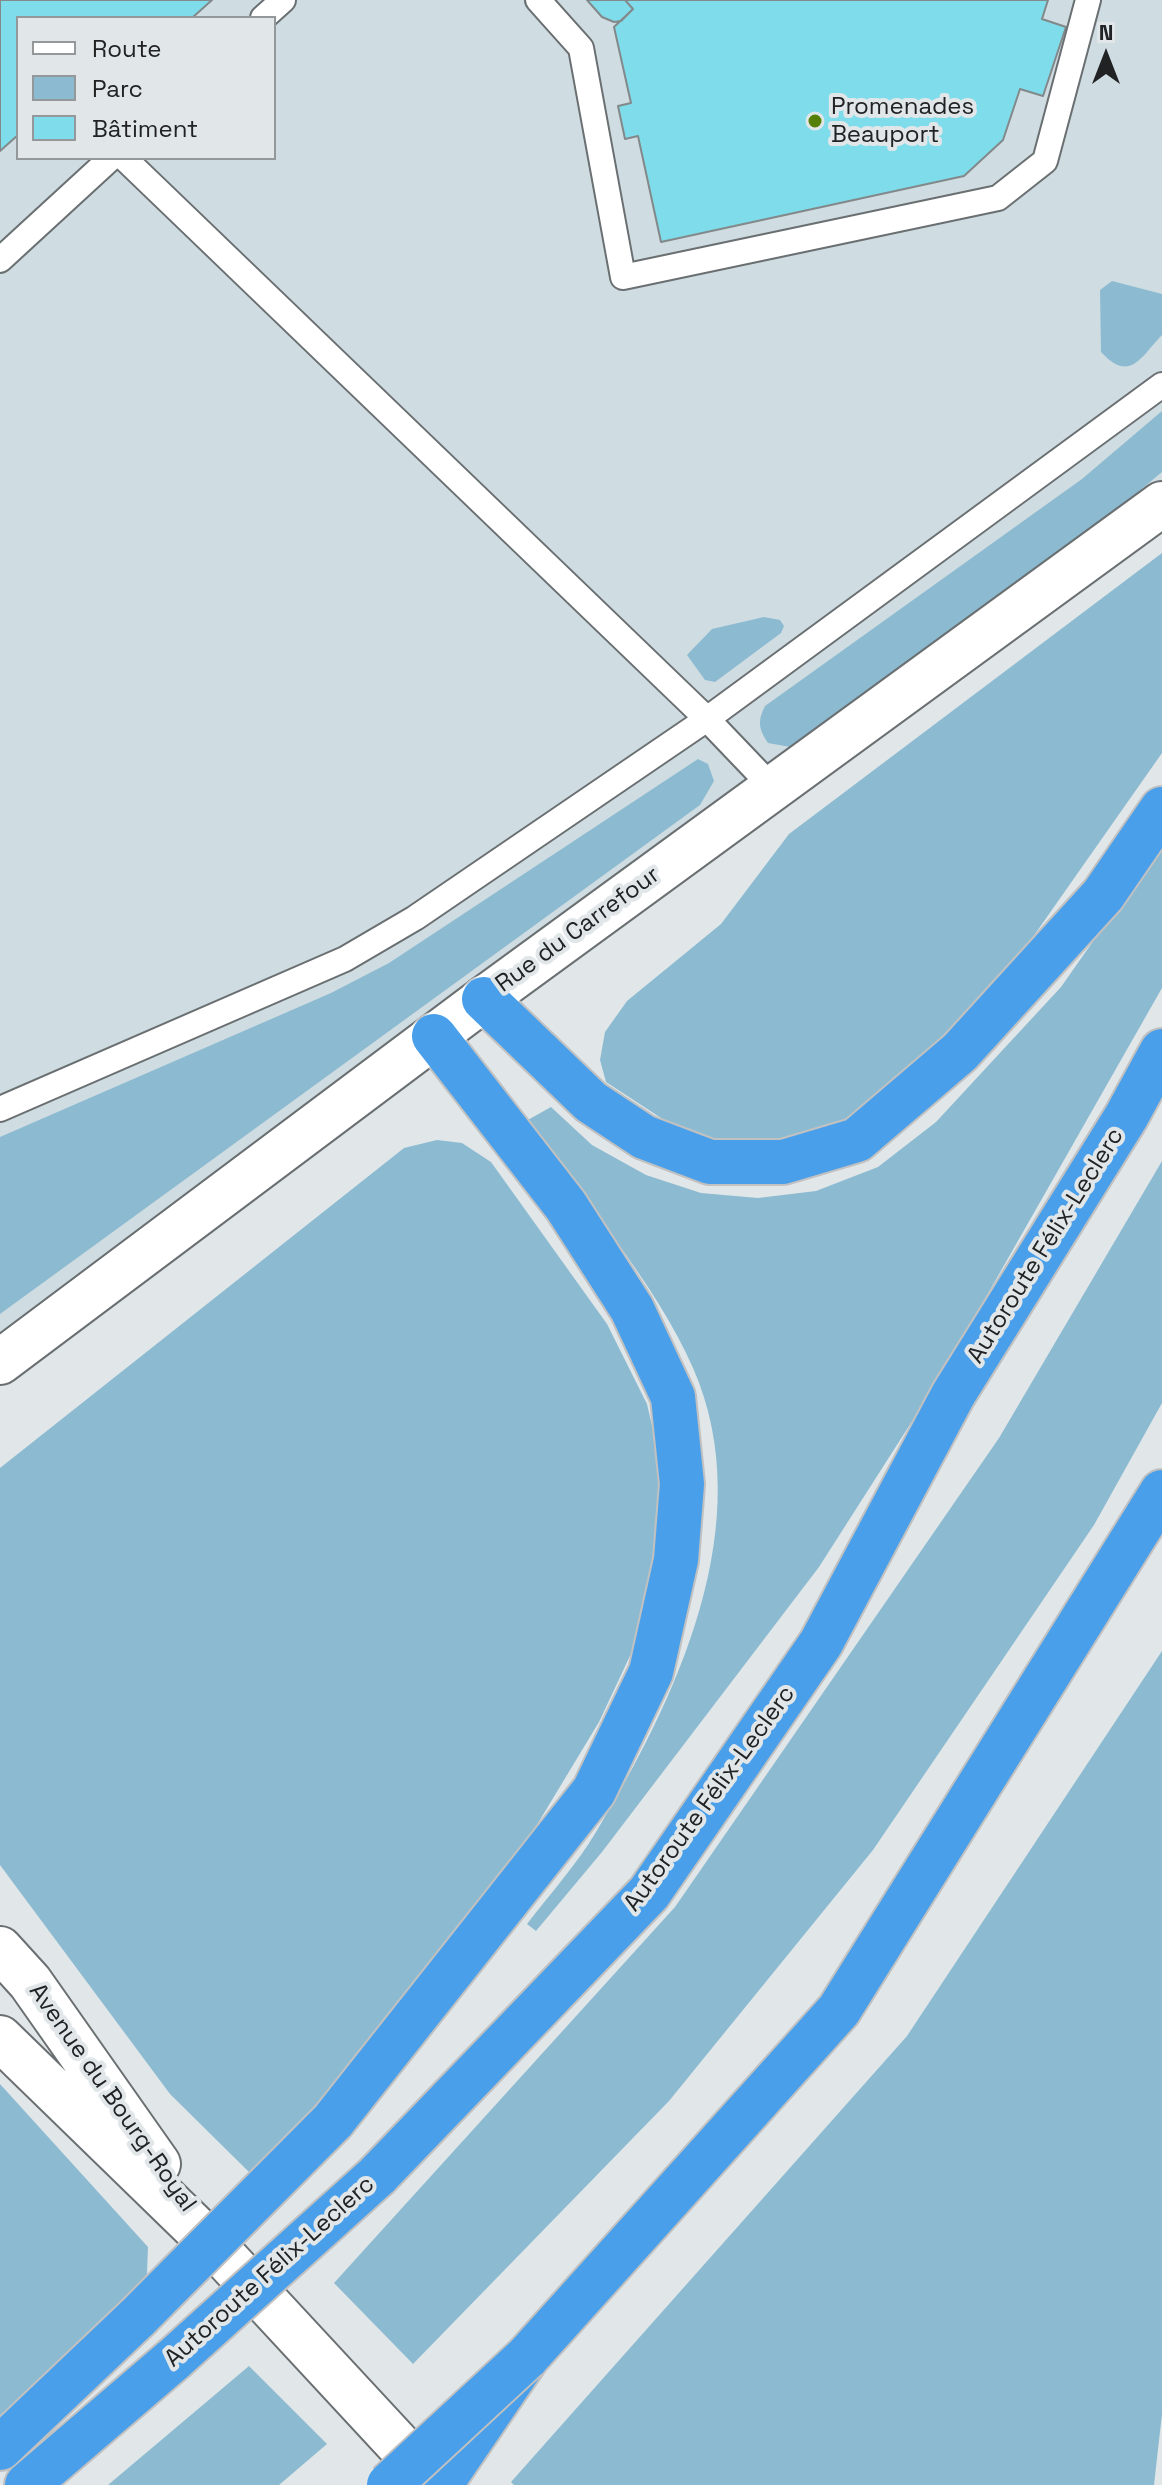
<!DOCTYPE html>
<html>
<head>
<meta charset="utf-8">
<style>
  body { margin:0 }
  #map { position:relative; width:1162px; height:2485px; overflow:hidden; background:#e1e6e9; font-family:"Space Grotesk",sans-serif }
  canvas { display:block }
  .legend { position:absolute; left:16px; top:16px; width:260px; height:144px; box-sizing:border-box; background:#e1e6e9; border:2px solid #94989a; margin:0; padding:10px 14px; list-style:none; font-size:24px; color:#202223 }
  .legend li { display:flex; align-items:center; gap:16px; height:40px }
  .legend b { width:40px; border:2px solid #94989a }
  .north { position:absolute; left:1066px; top:16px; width:80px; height:80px; -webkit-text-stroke:6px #e1e6e9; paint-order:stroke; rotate:0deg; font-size:22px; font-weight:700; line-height:32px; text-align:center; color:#202223 }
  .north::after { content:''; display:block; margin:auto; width:28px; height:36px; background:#202223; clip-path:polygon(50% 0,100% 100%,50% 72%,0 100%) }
</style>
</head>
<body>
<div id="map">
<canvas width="1162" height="2485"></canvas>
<ul class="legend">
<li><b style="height:10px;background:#fff"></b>Route</li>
<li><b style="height:22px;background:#8cbbd1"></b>Parc</li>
<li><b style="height:22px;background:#7fdcea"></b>Bâtiment</li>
</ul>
<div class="north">N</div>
</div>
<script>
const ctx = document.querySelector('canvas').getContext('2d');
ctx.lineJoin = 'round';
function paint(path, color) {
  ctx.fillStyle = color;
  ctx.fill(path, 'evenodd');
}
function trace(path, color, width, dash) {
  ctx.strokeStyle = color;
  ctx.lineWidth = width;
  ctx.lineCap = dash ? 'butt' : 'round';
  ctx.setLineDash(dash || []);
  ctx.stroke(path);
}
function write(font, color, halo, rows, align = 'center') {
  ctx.font = font + ' "Space Grotesk",sans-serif';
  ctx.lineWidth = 8;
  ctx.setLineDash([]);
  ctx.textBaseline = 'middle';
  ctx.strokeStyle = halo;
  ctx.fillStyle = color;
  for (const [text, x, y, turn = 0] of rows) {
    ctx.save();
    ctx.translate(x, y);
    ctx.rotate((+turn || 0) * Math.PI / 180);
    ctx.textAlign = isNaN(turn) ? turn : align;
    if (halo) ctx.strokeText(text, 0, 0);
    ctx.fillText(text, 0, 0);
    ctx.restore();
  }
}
const built = new Path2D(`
  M 0,0 L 1162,0 L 1162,504 L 0,1362 ZM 18,18 L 274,18 L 274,158 L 18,158 Z`);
const green = new Path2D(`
  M 1112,281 L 1162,294 L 1162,335 C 1140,358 1130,383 1101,352 L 1100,290 Z
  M 1162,411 L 1162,472 L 1101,523 L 796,748 L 768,743 C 759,729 757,722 765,706 L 1082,479 Z
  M 1162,553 L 1162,753 L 1028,944 L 953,1037 L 876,1101 L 826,1136 L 738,1153 L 684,1133 L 606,1082 L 600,1060 L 605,1032 L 627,1001 L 721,924 L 789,834 Z
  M 764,617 L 780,620 L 784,626 L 781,633 L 715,682 L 705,680 L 687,655 L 712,629 Z
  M 698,759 L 708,764 L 714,781 L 700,805 L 0,1314 L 0,1137 L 331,993 L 389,963 Z
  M 1162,843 L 1162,988 L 941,1376 L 819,1567 L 602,1852 L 536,1931 L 527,1924 C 550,1894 577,1864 596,1832 C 676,1699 761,1523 693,1368 C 657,1285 580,1195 526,1121 L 551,1107 L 592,1145 L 646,1175 L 701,1193 L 758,1198 L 816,1191 L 878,1167 L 936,1122 L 1061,987 Z
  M 437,1140 L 462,1143 L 491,1162 L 607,1324 L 647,1404 L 663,1473 L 664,1551 L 636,1643 L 599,1722 L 491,1901 L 309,2115 L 249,2172 L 170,2094 L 0,1865 L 0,1468 L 404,1148 Z
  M 1162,1161 L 1162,1403 L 1094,1525 L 873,1850 L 669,2101 L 413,2364 L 334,2283 L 675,1907 L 999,1438 Z
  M 1162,1651 L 1162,2414 L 1154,2485 L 514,2485 L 511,2482 L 907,2036 Z
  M 0,2084 L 148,2247 L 147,2274 L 122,2308 L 0,2427 Z
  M 249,2366 L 327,2444 L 279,2485 L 108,2485 Z`);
const building = new Path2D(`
  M 0,0 L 212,0 L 192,18 L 18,18 L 18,135 L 0,151 Z
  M 587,0 L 625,0 L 633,9 L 621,21 L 614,22 L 602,17 Z
  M 625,0 L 1048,0 L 1042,19 L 1066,27 L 1043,96 L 1020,89 L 1003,140 L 964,176 L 661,242 L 638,136 L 625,139 L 618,106 L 631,103 L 614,27 L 633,9 Z`);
const lane = new Path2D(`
  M 538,0 L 581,48 L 623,277 L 998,198 L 1045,161 L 1088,0
  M 263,18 L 283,0
  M 124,158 L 707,719 L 773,788
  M 0,260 L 111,158
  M 0,1109 L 345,959 L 415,918 L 707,719 L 1162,385`);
const street = new Path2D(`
  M 484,999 L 1162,504`);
const secondary = new Path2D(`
  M 0,1362 L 484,999
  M 0,1949 L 30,1982 L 158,2164
  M 0,2038 L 219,2251 L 436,2485`);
const highway = new Path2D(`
  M 484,999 L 591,1102 L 644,1137 L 710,1162 L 783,1162 L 857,1140 L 960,1052 L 1103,895 L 1162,809
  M 333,2121 L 594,1791 L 651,1672 L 676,1560 L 682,1484 L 673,1397 L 632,1309 L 566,1206 L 434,1036
  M 377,2176 L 649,1893 L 821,1643 L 953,1395 L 1126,1117 L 1162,1051
  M 0,2448 L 138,2317
  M 27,2485 L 174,2359
  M 440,2485 L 527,2357 L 839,2010 L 1162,1492`);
const highwayBridge = new Path2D(`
  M 138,2317 L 333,2121
  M 174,2359 L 377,2176
  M 389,2485 L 527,2357`);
const markers = [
  [815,121,8,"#568005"]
];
const poiNames = [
  ["Promenades",831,107],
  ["Beauport",831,135]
];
const streetNames = [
  ["Rue du Carrefour",578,930,-36],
  ["Autoroute Félix-Leclerc",1046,1246,-58],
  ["Autoroute Félix-Leclerc",710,1799,-54],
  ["Avenue du Bourg-Royal",112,2098,55],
  ["Autoroute Félix-Leclerc",270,2272,-42]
];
paint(built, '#cfdce2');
paint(green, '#8cbbd1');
paint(building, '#7fdcea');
trace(building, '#83898a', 2);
trace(lane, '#6a6f71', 28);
trace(street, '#6a6f71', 48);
trace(secondary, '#6a6f71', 48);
trace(highway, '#c1c1c1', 48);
trace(lane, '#fff', 24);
trace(street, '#fff', 44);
trace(secondary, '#fff', 44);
trace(highway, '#499fe9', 44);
trace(highwayBridge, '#c1c1c1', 48, []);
trace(highwayBridge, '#499fe9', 44);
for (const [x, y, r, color] of markers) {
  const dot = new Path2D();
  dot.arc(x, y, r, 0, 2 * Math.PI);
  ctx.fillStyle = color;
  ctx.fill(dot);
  trace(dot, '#e1e6e9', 3);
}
write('24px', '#202223', '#e1e6e9', poiNames, 'left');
write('24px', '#202223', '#e1e6e9', streetNames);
</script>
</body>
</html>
